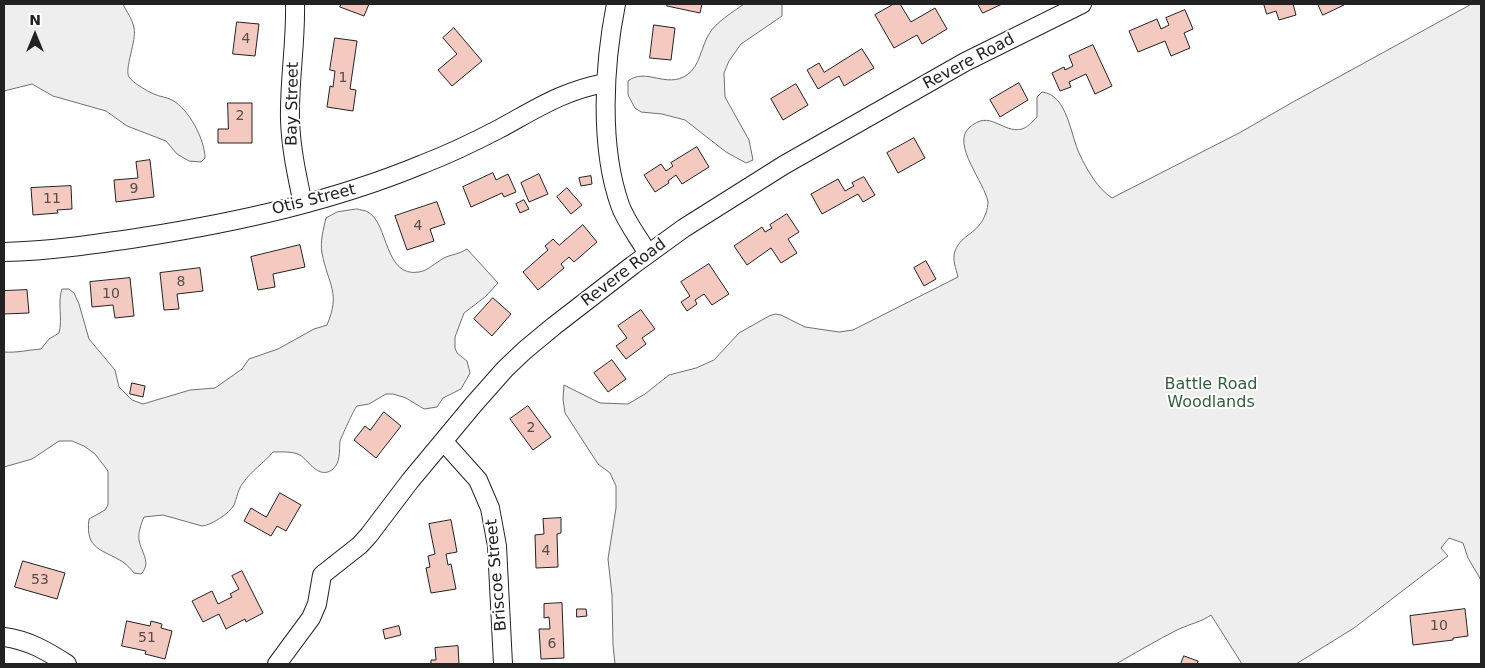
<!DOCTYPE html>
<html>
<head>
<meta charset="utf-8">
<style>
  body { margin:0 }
  #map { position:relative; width:1485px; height:668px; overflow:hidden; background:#fff; font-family:"DejaVu Sans",sans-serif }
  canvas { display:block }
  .frame { position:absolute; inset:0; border:5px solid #222; pointer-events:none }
  .north { position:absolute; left:10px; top:10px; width:50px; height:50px; -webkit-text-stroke:4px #fff; paint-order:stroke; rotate:0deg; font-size:14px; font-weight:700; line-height:20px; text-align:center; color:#222 }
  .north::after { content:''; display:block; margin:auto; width:18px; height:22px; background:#222; clip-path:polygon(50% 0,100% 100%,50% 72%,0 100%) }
</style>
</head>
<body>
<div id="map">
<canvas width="1485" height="668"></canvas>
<div class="frame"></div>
<div class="north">N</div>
</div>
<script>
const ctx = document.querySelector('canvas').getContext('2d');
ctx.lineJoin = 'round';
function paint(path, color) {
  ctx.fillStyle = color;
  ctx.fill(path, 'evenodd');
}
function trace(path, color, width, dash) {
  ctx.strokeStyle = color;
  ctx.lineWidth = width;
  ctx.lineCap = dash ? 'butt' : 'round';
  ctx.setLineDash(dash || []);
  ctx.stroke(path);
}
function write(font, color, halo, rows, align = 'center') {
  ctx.font = font + ' "DejaVu Sans",sans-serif';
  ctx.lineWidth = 4;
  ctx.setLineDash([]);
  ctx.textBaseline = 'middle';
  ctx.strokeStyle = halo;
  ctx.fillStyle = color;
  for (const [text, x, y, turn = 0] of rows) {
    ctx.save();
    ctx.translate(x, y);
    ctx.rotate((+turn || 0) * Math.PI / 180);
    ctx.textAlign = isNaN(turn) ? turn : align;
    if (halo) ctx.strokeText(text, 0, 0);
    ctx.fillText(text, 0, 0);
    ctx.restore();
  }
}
const green = new Path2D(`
  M 4,4 L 123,4 C 126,11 133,20 134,28 C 137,40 124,69 129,77 C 133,83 147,91 154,94 C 160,97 167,97 172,100 C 189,109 205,140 205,158 L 201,162 L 189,161 L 177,154 L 166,141 L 127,126 L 106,111 L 53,96 L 32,84 L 4,91 Z
  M 744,4 L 782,4 L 782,16 L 741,44 L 729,61 L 724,73 L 725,97 L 749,140 L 753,160 L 746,163 L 726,152 L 685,120 L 662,114 L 641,112 L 635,108 L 628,95 L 628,81 C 646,67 666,89 687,75 C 700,66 701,47 709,34 C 715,23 734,11 744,4 Z
  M 1472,4 L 1481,4 L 1481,580 L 1468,558 L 1463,543 L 1449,538 L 1441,548 L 1448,556 L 1354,628 L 1296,664 L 1242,664 L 1211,615 C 1201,622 1190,624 1179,629 C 1157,640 1137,652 1116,664 L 615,664 L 613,645 L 612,595 L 608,559 L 616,508 L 616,486 L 610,473 L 598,464 L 565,413 L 563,399 L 564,385 L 600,403 L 628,404 L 645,394 L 669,375 L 696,368 L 714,360 L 739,333 L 769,316 L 775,314 L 781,315 L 805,327 L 839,332 L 853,330 L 958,277 C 956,269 952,259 955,251 C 962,233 978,235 986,213 C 987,210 988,205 988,202 C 985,183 951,144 969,128 C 990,108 1002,134 1022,129 C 1028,127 1033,121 1037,117 L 1037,97 L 1042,92 C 1068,95 1070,135 1080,155 C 1087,170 1098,189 1112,198 L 1241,132 L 1293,102 Z
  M 357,209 C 360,210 365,210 368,212 C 389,224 384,278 419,272 C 428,271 437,261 446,257 C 454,254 459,254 467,249 L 498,283 L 485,297 L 464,313 L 455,337 L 455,348 L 457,353 L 467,361 L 470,373 L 461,389 L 443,398 L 437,407 L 424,409 L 406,398 L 393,394 L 386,394 L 369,404 L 357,406 C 354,409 341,438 340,441 C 339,451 341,463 332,470 C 318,479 309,461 300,455 C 292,451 281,452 273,452 C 264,463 251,471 243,483 C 238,489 237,498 234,505 C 230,513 210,526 202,526 L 163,515 L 144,517 C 141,524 138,533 139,540 C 141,552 152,563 141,574 L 134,573 C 131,569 127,565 123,562 C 102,549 85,550 89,519 L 105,510 L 108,505 L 108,471 L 95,454 L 84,446 L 72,441 L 59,441 L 32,459 L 4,467 L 4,352 C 17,353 28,350 41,349 L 49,339 L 59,333 C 63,318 57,303 62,289 L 69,289 L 74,293 L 79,304 L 89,339 L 115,370 L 119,387 L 132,400 L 143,404 L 190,390 L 215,388 L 242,369 L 249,359 L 278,349 L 314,329 L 327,325 C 341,292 328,285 322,253 C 320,242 323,230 326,218 L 337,212 Z`);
const building = new Path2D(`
  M 342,4 L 369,4 L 364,16 L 340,7 Z
  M 668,4 L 702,4 L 700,13 L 667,6 Z
  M 894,4 L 900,4 L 911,22 L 935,8 L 947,29 L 922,44 L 917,35 L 894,48 L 875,15 Z
  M 978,4 L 1002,4 L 983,13 Z
  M 1264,4 L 1293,4 L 1296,15 L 1279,20 L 1276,11 L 1267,14 Z
  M 1318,4 L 1344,4 L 1344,5 L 1323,15 Z
  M 1185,10 L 1193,29 L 1184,33 L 1190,48 L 1171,56 L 1165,41 L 1138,52 L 1129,31 L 1157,19 L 1161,29 L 1169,25 L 1166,18 Z
  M 237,22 L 259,24 L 255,56 L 233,54 Z
  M 654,25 L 675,28 L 671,60 L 650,58 Z
  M 454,28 L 482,61 L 452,86 L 438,70 L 457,54 L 443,38 Z
  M 335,38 L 357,41 L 350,89 L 356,90 L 353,111 L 327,107 L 330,86 L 333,87 L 335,71 L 330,70 Z
  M 1093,45 L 1112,86 L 1095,94 L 1086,74 L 1069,82 L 1071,87 L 1060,91 L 1052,73 L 1064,67 L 1065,70 L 1073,66 L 1069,56 Z
  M 862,49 L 874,68 L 844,86 L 839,76 L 818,89 L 807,70 L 819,63 L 824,72 Z
  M 1019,83 L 1028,100 L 1000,117 L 990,100 Z
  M 796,84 L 808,105 L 783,120 L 771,99 Z
  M 228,103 L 252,103 L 252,143 L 218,143 L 218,129 L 228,129 Z
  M 914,138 L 925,158 L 898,173 L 887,153 Z
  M 697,147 L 709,167 L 682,184 L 676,175 L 668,181 L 669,183 L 655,192 L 644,175 L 661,164 L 666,171 L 673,166 L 671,163 Z
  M 150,160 L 154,197 L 116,202 L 114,180 L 138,178 L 136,162 Z
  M 493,173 L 496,180 L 508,174 L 516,192 L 504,197 L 502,193 L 471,207 L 463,187 Z
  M 539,174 L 548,194 L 529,202 L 521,183 Z
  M 591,176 L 592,184 L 581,186 L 579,178 Z
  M 864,177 L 875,195 L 863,202 L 858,194 L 822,214 L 811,194 L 838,179 L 845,191 L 854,186 L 852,183 Z
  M 71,186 L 72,209 L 57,210 L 58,213 L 33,215 L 31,188 Z
  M 567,188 L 582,205 L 571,214 L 557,197 Z
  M 524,200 L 529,209 L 520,213 L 516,204 Z
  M 437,202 L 445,224 L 430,229 L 434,241 L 407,250 L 395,216 Z
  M 787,214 L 799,232 L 788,239 L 797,253 L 781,263 L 771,248 L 747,265 L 734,246 L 762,227 L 765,232 L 772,228 L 770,225 Z
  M 583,225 L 597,242 L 574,262 L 569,257 L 561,264 L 564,268 L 538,290 L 523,272 L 548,250 L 545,246 L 553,239 L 559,245 Z
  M 300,245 L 305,267 L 273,274 L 275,287 L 258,290 L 251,257 Z
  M 926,261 L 936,279 L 924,286 L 914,268 Z
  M 709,264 L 729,294 L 712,305 L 704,294 L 695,300 L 697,304 L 687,311 L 681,302 L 690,296 L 681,282 Z
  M 200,268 L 203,291 L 177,294 L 179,309 L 164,310 L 160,273 Z
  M 130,278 L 134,316 L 115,318 L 113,305 L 92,307 L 90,282 Z
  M 27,290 L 29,313 L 4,314 L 4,291 Z
  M 493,298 L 511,314 L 492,336 L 474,319 Z
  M 641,310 L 655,329 L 642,338 L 646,344 L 626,359 L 616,346 L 627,338 L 618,326 Z
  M 612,360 L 626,379 L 608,392 L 594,373 Z
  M 132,383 L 145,386 L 143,397 L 130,394 Z
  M 528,406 L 551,437 L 533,450 L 510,419 Z
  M 384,412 L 401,426 L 376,458 L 354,440 L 365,426 L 370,430 Z
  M 280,493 L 301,505 L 286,531 L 277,526 L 271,536 L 244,521 L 251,508 L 266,517 Z
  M 561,518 L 561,533 L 557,534 L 558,567 L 536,568 L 535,535 L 544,534 L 543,519 Z
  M 451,520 L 457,552 L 446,554 L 448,565 L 451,564 L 456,589 L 431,593 L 426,568 L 430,567 L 428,556 L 435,554 L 429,524 Z
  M 23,561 L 65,573 L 57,599 L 15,587 Z
  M 242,571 L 263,613 L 246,622 L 245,619 L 226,629 L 219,614 L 203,622 L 192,601 L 212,591 L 218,604 L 232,597 L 230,594 L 239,589 L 232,576 Z
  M 562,603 L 564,658 L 541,659 L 539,629 L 550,629 L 549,617 L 544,618 L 544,604 Z
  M 577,609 L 586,609 L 587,616 L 577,617 Z
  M 1465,609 L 1468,636 L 1453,638 L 1453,640 L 1413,645 L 1410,616 Z
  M 127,621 L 150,626 L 151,621 L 162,624 L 161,628 L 172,631 L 165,659 L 145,654 L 146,651 L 122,646 Z
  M 399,626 L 401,635 L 385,639 L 383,630 Z
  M 458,646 L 459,664 L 431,664 L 431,660 L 436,660 L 435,648 Z
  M 1184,656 L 1198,661 L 1197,664 L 1181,664 Z`);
const street = new Path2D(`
  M 295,4 C 296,43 289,81 290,120 C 291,149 297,176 303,204
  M 616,4 C 604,64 599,146 620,205 C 626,222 639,238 648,254
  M 4,252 C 50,251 97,244 143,237 C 238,222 334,201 423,164 C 449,154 474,142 499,129 C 536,109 562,91 605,83
  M 444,442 L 478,480 L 490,508 L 497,546 L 503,664
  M 4,637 C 28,640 47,651 67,664
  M 277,664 L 311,618 L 317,604 L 322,575 L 360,545 L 369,535 L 410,481 L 474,404 L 505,369 L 525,350 L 554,326 L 633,265 L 684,228 L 784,165 L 965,62 L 1082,4`);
const numberNames = [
  ["4",246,39],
  ["1",343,78],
  ["2",240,116],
  ["9",134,189],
  ["11",52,199],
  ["4",418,226],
  ["8",181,282],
  ["10",111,294],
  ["2",531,428],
  ["4",546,551],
  ["53",40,580],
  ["10",1439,626],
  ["51",147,638],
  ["6",552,644]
];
const streetNames = [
  ["Revere Road",969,62,-28],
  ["Bay Street",293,104,-89],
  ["Otis Street",314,200,-14],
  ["Revere Road",624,273,-37],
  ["Briscoe Street",497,575,-95]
];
const parkNames = [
  ["Battle Road",1211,385],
  ["Woodlands",1211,403]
];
paint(green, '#eee');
trace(green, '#6f6f6f', 1);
paint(building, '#f3c9c0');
trace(building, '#222', 1);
trace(street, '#222', 20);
trace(street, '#fff', 18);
write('14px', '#564c4a', null, numberNames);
write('16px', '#222', '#fff', streetNames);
write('16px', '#2f5e38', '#fff', parkNames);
</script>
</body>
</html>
